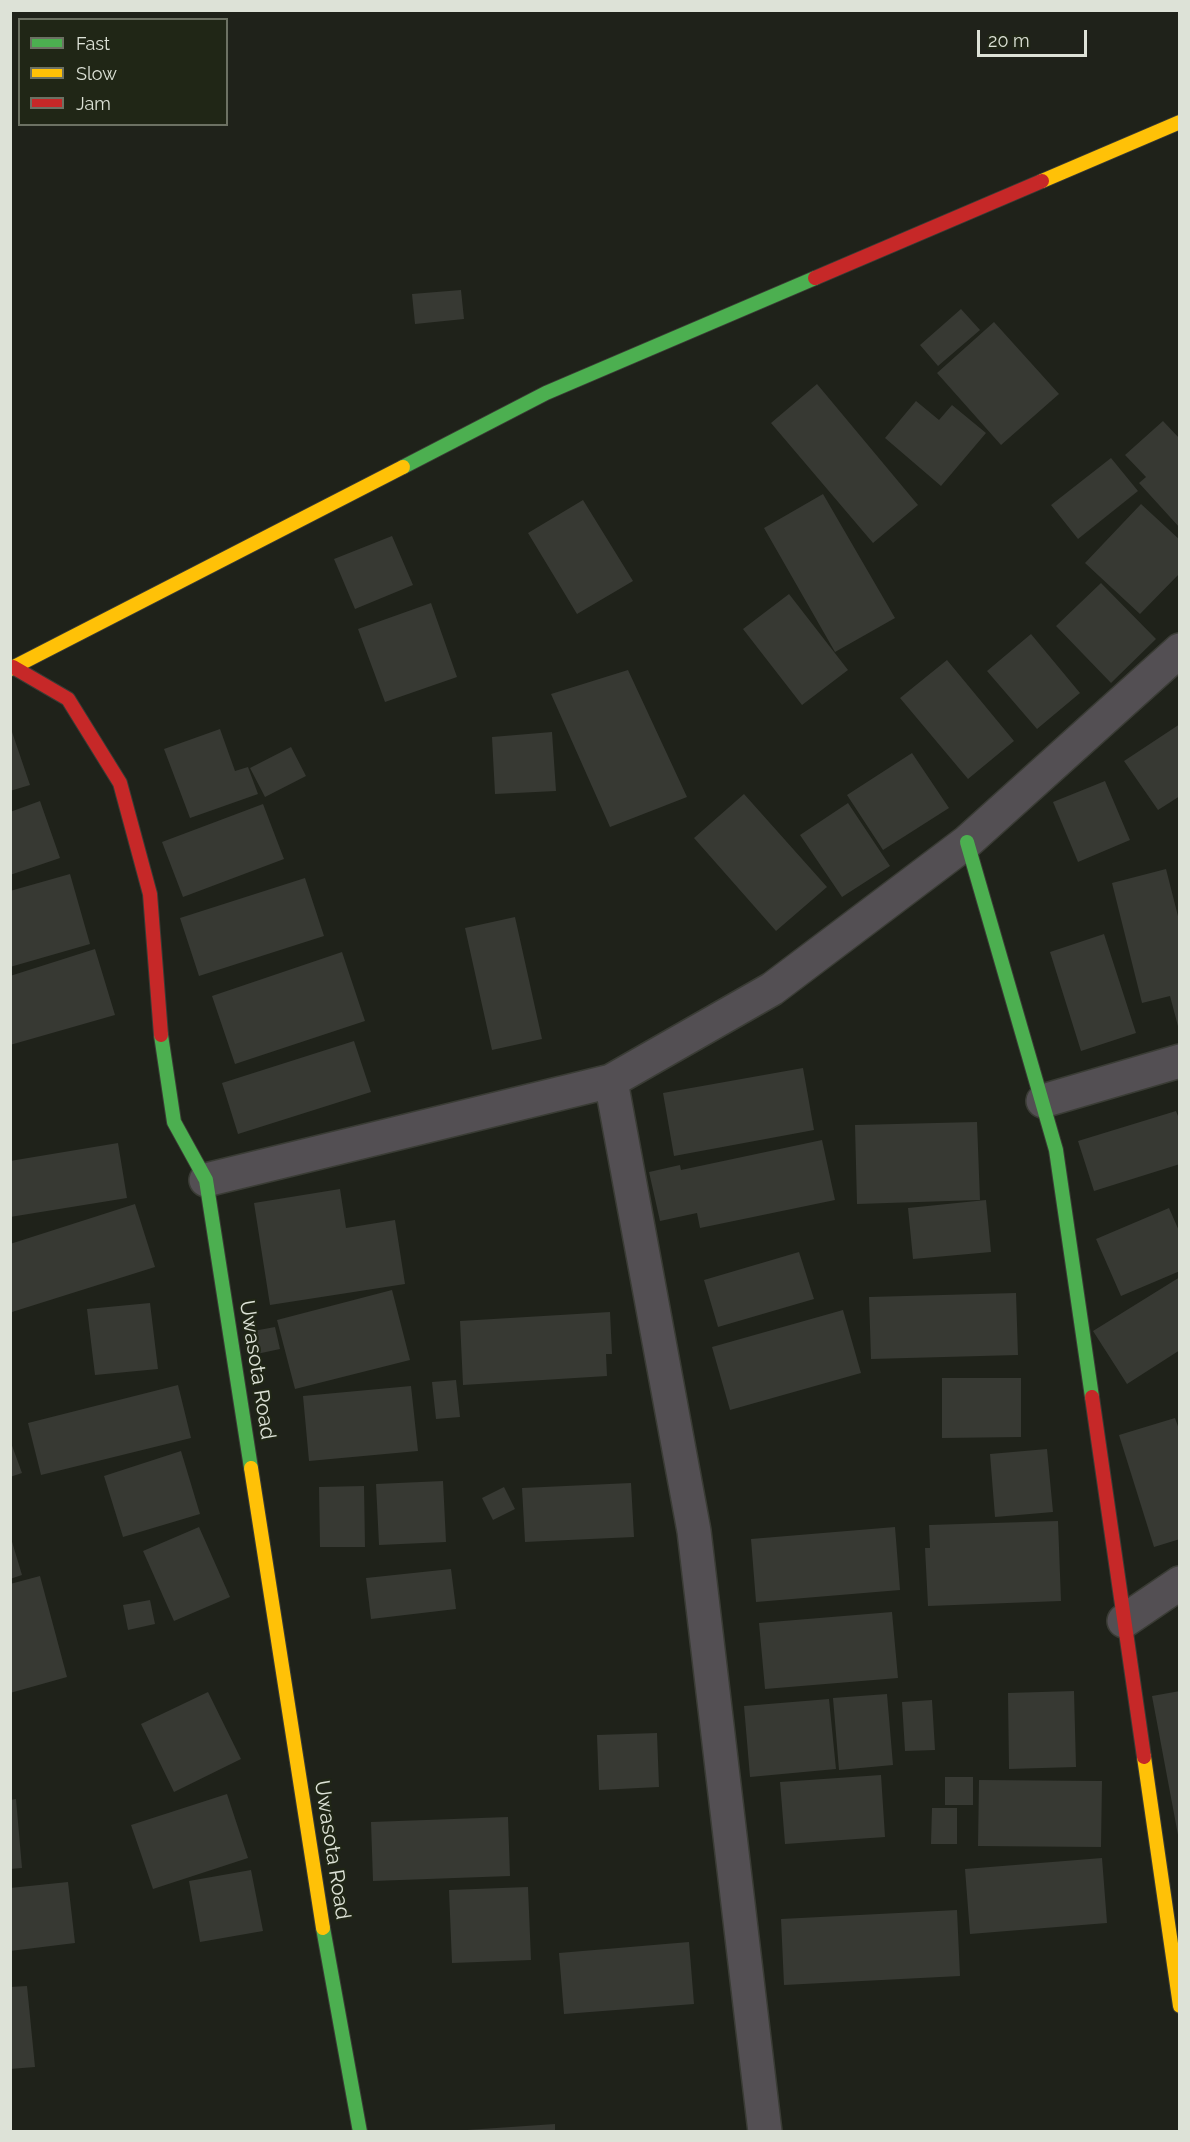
<!DOCTYPE html>
<html>
<head>
<meta charset="utf-8">
<style>
  body { margin:0 }
  #map { position:relative; width:1190px; height:2142px; overflow:hidden; background:#1f221a; font-family:Raleway,sans-serif }
  canvas { display:block }
  .frame { position:absolute; inset:0; border:12px solid #dde2d7; pointer-events:none }
  .legend { position:absolute; left:18px; top:18px; width:210px; height:108px; box-sizing:border-box; background:#202616; border:2px solid #6c7163; margin:0; padding:8px 10px; list-style:none; font-size:18px; color:#dde2d7 }
  .legend li { display:flex; align-items:center; gap:12px; height:30px }
  .legend b { width:30px; border:2px solid #6c7163 }
  .scale { position:absolute; left:977px; top:30px; width:110px; height:27px; box-sizing:border-box; border:3px solid #dde2d7; border-top:0; padding-left:8px; font-size:18px; line-height:21px; white-space:nowrap; color:#dde2d7; -webkit-text-stroke:4px #202616; paint-order:stroke }
</style>
</head>
<body>
<div id="map">
<canvas width="1190" height="2142"></canvas>
<div class="frame"></div>
<ul class="legend">
<li><b style="height:8px;background:#4caf50"></b>Fast</li>
<li><b style="height:8px;background:#ffc107"></b>Slow</li>
<li><b style="height:8px;background:#c62828"></b>Jam</li>
</ul>
<div class="scale">20 m</div>
</div>
<script>
const ctx = document.querySelector('canvas').getContext('2d');
ctx.lineJoin = 'round';
function paint(path, color) {
  ctx.fillStyle = color;
  ctx.fill(path, 'evenodd');
}
function trace(path, color, width, dash) {
  ctx.strokeStyle = color;
  ctx.lineWidth = width;
  ctx.lineCap = dash ? 'butt' : 'round';
  ctx.setLineDash(dash || []);
  ctx.stroke(path);
}
function write(font, color, halo, rows, align = 'center') {
  ctx.font = font + ' Raleway,sans-serif';
  ctx.lineWidth = 4.5;
  ctx.setLineDash([]);
  ctx.textBaseline = 'middle';
  ctx.strokeStyle = halo;
  ctx.fillStyle = color;
  for (const [text, x, y, turn = 0] of rows) {
    ctx.save();
    ctx.translate(x, y);
    ctx.rotate((+turn || 0) * Math.PI / 180);
    ctx.textAlign = isNaN(turn) ? turn : align;
    if (halo) ctx.strokeText(text, 0, 0);
    ctx.fillText(text, 0, 0);
    ctx.restore();
  }
}
const building = new Path2D(`
  M 461,290 L 464,319 L 415,324 L 412,294 Z
  M 961,309 L 980,330 L 938,366 L 920,345 Z
  M 994,322 L 1059,394 L 1001,445 L 937,373 Z
  M 817,384 L 918,505 L 873,543 L 771,423 Z
  M 916,401 L 939,420 L 952,405 L 986,433 L 941,486 L 885,438 Z
  M 1163,421 L 1180,439 L 1180,528 L 1139,483 L 1146,477 L 1125,455 Z
  M 1111,458 L 1138,491 L 1078,539 L 1051,505 Z
  M 823,494 L 895,618 L 835,652 L 764,528 Z
  M 583,500 L 633,581 L 577,614 L 528,533 Z
  M 1141,504 L 1180,540 L 1180,573 L 1140,614 L 1085,563 Z
  M 392,536 L 413,585 L 355,609 L 334,559 Z
  M 1101,583 L 1156,639 L 1111,683 L 1056,626 Z
  M 789,594 L 848,670 L 802,705 L 743,629 Z
  M 431,603 L 457,677 L 385,702 L 358,629 Z
  M 1031,634 L 1080,693 L 1037,729 L 987,671 Z
  M 947,660 L 1014,741 L 968,779 L 900,698 Z
  M 628,670 L 687,797 L 610,827 L 551,694 Z
  M 1180,724 L 1180,796 L 1158,810 L 1124,761 Z
  M 10,726 L 30,785 L 10,791 Z
  M 220,729 L 235,771 L 248,767 L 258,794 L 190,818 L 164,749 Z
  M 552,732 L 556,791 L 495,794 L 492,737 Z
  M 291,747 L 306,776 L 265,797 L 250,768 Z
  M 912,753 L 949,808 L 883,850 L 847,795 Z
  M 1105,781 L 1130,840 L 1078,862 L 1053,802 Z
  M 744,794 L 827,887 L 776,931 L 694,838 Z
  M 40,801 L 60,858 L 10,875 L 10,812 Z
  M 848,803 L 890,866 L 842,897 L 800,835 Z
  M 263,804 L 284,859 L 183,897 L 162,842 Z
  M 1166,869 L 1180,924 L 1179,1030 L 1170,996 L 1142,1003 L 1112,883 Z
  M 70,874 L 90,944 L 10,967 L 10,891 Z
  M 305,878 L 324,936 L 199,976 L 180,918 Z
  M 515,917 L 542,1039 L 492,1050 L 465,928 Z
  M 1104,934 L 1136,1033 L 1081,1051 L 1050,952 Z
  M 95,949 L 115,1015 L 10,1045 L 10,976 Z
  M 342,952 L 365,1021 L 235,1064 L 212,996 Z
  M 354,1041 L 371,1092 L 238,1134 L 222,1083 Z
  M 803,1068 L 814,1130 L 674,1156 L 663,1093 Z
  M 1176,1111 L 1180,1121 L 1180,1164 L 1094,1191 L 1078,1141 Z
  M 977,1122 L 980,1200 L 857,1204 L 855,1125 Z
  M 822,1140 L 835,1200 L 700,1228 L 697,1213 L 660,1221 L 649,1172 L 680,1165 L 681,1170 Z
  M 118,1143 L 127,1198 L 10,1217 L 10,1161 Z
  M 340,1189 L 346,1228 L 395,1220 L 405,1284 L 270,1305 L 254,1203 Z
  M 986,1200 L 991,1252 L 913,1259 L 908,1208 Z
  M 135,1204 L 155,1267 L 12,1312 L 10,1244 Z
  M 1169,1208 L 1180,1233 L 1180,1271 L 1121,1296 L 1096,1239 Z
  M 799,1252 L 814,1299 L 718,1327 L 704,1280 Z
  M 1180,1277 L 1180,1350 L 1127,1384 L 1093,1331 Z
  M 392,1290 L 410,1360 L 295,1389 L 277,1320 Z
  M 1016,1293 L 1018,1355 L 871,1359 L 869,1297 Z
  M 150,1303 L 158,1369 L 95,1375 L 87,1309 Z
  M 843,1310 L 861,1373 L 730,1410 L 712,1347 Z
  M 610,1312 L 612,1354 L 606,1354 L 607,1376 L 463,1385 L 460,1321 Z
  M 275,1327 L 280,1349 L 252,1355 L 248,1332 Z
  M 942,1378 L 1021,1378 L 1021,1437 L 942,1438 Z
  M 456,1380 L 460,1417 L 436,1419 L 432,1382 Z
  M 178,1385 L 191,1438 L 41,1475 L 28,1423 Z
  M 411,1386 L 418,1451 L 309,1461 L 303,1396 Z
  M 1175,1418 L 1180,1432 L 1180,1539 L 1154,1547 L 1119,1435 Z
  M 10,1440 L 22,1473 L 10,1477 Z
  M 1047,1449 L 1053,1512 L 995,1517 L 990,1454 Z
  M 181,1451 L 200,1514 L 123,1537 L 104,1476 Z
  M 443,1481 L 446,1542 L 379,1545 L 376,1484 Z
  M 631,1483 L 634,1537 L 525,1542 L 522,1488 Z
  M 364,1486 L 365,1547 L 320,1547 L 319,1487 Z
  M 504,1487 L 515,1509 L 493,1520 L 482,1498 Z
  M 1058,1521 L 1061,1601 L 928,1606 L 925,1548 L 930,1548 L 929,1525 Z
  M 199,1527 L 230,1597 L 174,1621 L 143,1551 Z
  M 895,1527 L 900,1590 L 756,1602 L 751,1539 Z
  M 10,1535 L 22,1575 L 10,1579 Z
  M 451,1569 L 456,1609 L 371,1619 L 366,1578 Z
  M 40,1576 L 67,1677 L 10,1693 L 10,1584 Z
  M 150,1600 L 155,1624 L 128,1630 L 123,1605 Z
  M 892,1612 L 898,1678 L 765,1689 L 759,1623 Z
  M 1074,1691 L 1076,1767 L 1009,1769 L 1008,1693 Z
  M 1180,1691 L 1180,1835 L 1178,1835 L 1152,1696 Z
  M 208,1692 L 241,1759 L 174,1792 L 141,1724 Z
  M 887,1694 L 893,1765 L 839,1770 L 833,1698 Z
  M 829,1699 L 836,1769 L 750,1777 L 744,1706 Z
  M 932,1700 L 935,1750 L 905,1751 L 902,1702 Z
  M 657,1733 L 659,1787 L 599,1790 L 597,1735 Z
  M 881,1775 L 885,1837 L 785,1844 L 780,1782 Z
  M 945,1777 L 973,1777 L 973,1805 L 945,1805 Z
  M 979,1780 L 1102,1781 L 1101,1847 L 978,1846 Z
  M 227,1794 L 248,1858 L 153,1889 L 131,1825 Z
  M 16,1799 L 22,1868 L 10,1869 L 10,1800 Z
  M 932,1808 L 957,1808 L 957,1844 L 931,1844 Z
  M 508,1817 L 510,1876 L 373,1881 L 371,1822 Z
  M 1102,1858 L 1107,1923 L 970,1934 L 965,1869 Z
  M 251,1870 L 263,1931 L 200,1942 L 189,1881 Z
  M 68,1882 L 75,1943 L 10,1951 L 10,1888 Z
  M 528,1887 L 531,1960 L 452,1963 L 449,1890 Z
  M 957,1910 L 960,1976 L 784,1985 L 781,1919 Z
  M 689,1942 L 694,2004 L 564,2014 L 559,1953 Z
  M 27,1986 L 35,2067 L 10,2069 L 10,1987 Z
  M 555,2124 L 555,2132 L 467,2132 L 467,2130 Z`);
const street = new Path2D(`
  M 611,1081 L 694,1531 L 765,2132
  M 1043,1101 L 1180,1061
  M 206,1180 L 611,1081 L 772,989 L 967,842 L 1180,650
  M 1124,1621 L 1180,1583`);
const fast = new Path2D(`
  M 403,467 L 546,393 L 815,278
  M 967,842 L 1056,1150 L 1092,1397
  M 161,1035 L 174,1122 L 206,1180 L 251,1468
  M 323,1928 L 360,2132`);
const slow = new Path2D(`
  M 1042,181 L 1180,122
  M 10,669 L 403,467
  M 251,1468 L 323,1928
  M 1144,1757 L 1180,2006`);
const jam = new Path2D(`
  M 815,278 L 1042,181
  M 13,667 L 68,699 L 120,783 L 150,894 L 161,1035
  M 1092,1397 L 1144,1757`);
const streetNames = [
  ["Uwasota Road",257,1370,81],
  ["Uwasota Road",332,1850,81]
];
paint(building, '#373933');
trace(street, '#3a3c35', 36);
trace(fast, '#3a3c35', 16);
trace(slow, '#3a3c35', 16);
trace(jam, '#3a3c35', 16);
trace(street, '#534f53', 33);
trace(fast, '#4caf50', 14);
trace(slow, '#ffc107', 14);
trace(jam, '#c62828', 14);
write('21px', '#dde2d7', '#202616', streetNames);
</script>
</body>
</html>
